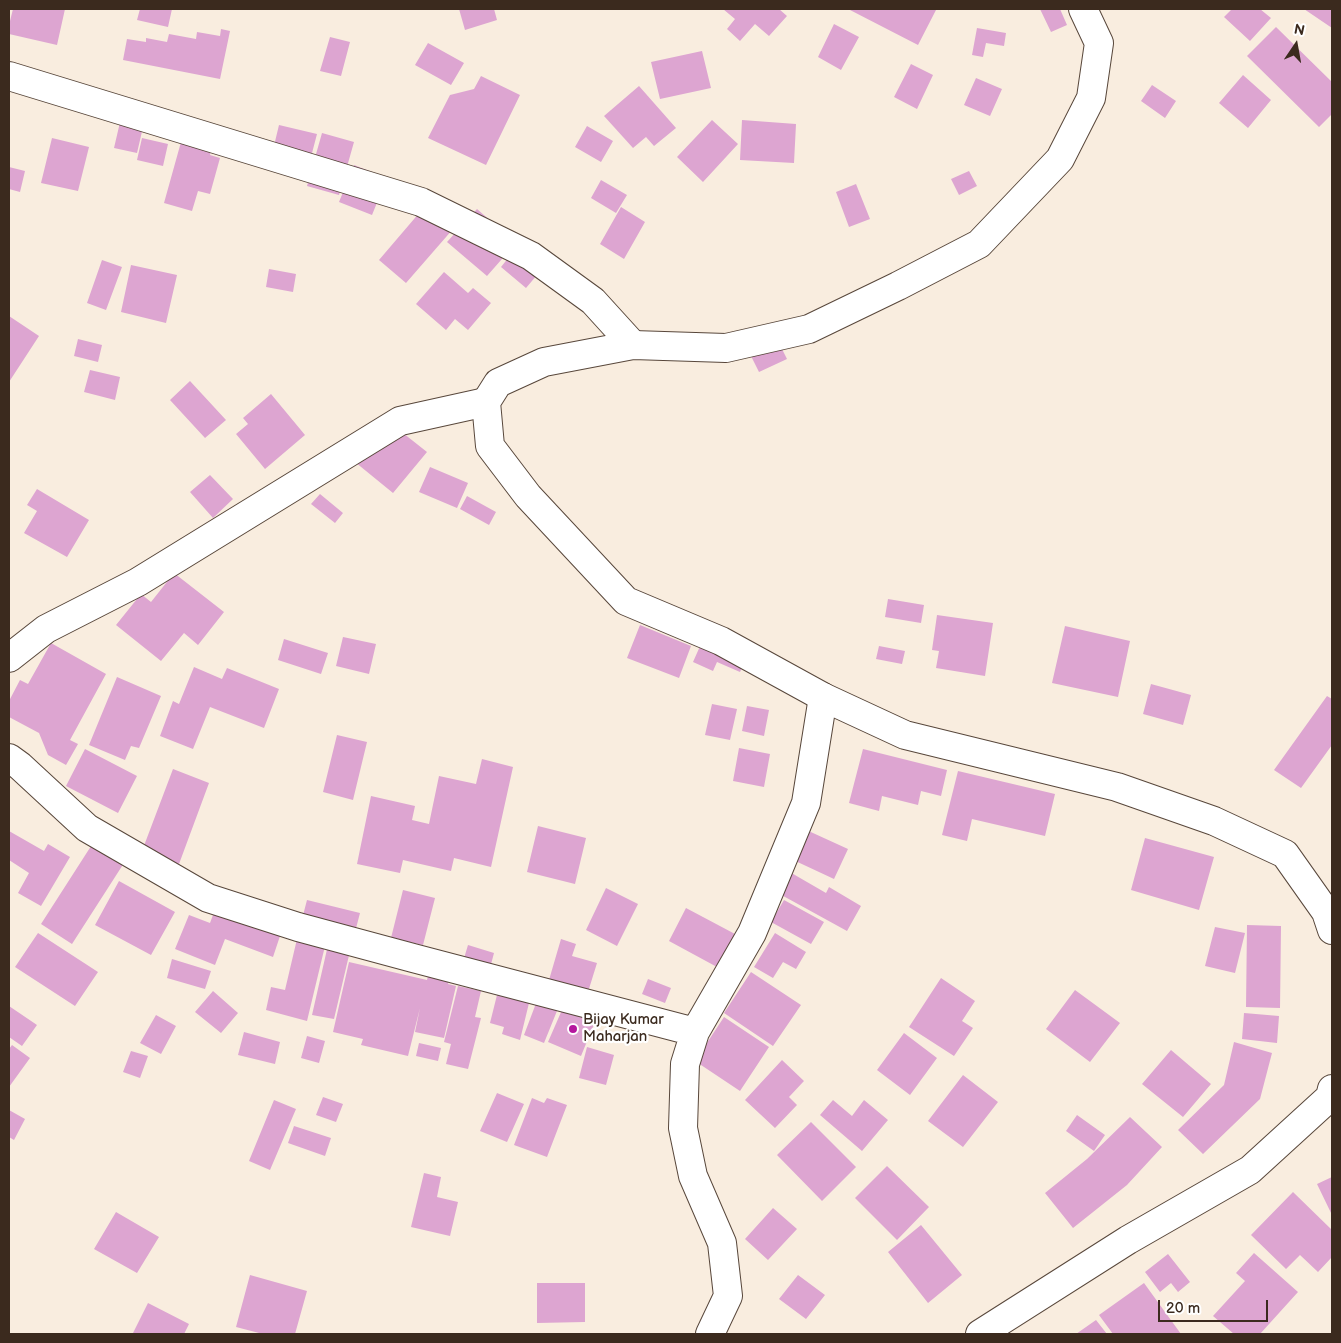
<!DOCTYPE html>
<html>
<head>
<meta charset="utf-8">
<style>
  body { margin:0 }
  #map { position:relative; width:1341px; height:1343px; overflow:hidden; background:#f9eddf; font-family:"Balsamiq Sans",sans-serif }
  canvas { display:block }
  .frame { position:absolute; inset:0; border:10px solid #3b2a1e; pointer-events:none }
  .north { position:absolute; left:1271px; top:20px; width:50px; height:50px; -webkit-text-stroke:4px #fff; paint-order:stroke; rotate:12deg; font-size:14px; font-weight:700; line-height:20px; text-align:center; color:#3b2a1e }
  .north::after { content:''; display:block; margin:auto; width:18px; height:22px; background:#3b2a1e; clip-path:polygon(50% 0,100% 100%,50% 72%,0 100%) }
  .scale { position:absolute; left:1158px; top:1300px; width:110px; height:22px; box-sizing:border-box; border:2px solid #3b2a1e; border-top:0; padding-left:6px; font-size:15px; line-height:18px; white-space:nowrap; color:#3b2a1e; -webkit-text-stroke:4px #fff; paint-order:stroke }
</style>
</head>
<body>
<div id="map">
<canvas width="1341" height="1343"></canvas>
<div class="frame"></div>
<div class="north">N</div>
<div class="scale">20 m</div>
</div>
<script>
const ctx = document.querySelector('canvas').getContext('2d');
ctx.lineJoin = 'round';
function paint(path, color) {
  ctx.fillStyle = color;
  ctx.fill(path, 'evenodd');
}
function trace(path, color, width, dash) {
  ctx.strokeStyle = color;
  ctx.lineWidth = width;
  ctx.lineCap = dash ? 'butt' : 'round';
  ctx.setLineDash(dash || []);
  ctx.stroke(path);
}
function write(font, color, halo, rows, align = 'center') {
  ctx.font = font + ' "Balsamiq Sans",sans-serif';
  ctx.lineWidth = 4.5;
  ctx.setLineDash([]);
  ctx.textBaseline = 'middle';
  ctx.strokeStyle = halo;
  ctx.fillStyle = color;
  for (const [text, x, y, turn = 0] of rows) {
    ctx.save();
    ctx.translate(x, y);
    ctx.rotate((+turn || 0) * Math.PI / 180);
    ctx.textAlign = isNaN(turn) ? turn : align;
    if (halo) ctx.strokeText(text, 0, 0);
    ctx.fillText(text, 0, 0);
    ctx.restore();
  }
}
const building = new Path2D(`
  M 13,9 L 65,9 L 57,45 L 9,34 L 9,25 Z
  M 140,9 L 172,9 L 168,27 L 137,20 Z
  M 459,9 L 494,9 L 497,20 L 465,30 Z
  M 723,9 L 779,9 L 787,16 L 769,36 L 755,24 L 740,41 L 727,29 L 735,19 Z
  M 850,9 L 934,9 L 936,10 L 918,45 L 850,10 Z
  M 1040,9 L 1060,9 L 1067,25 L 1051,32 Z
  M 1232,9 L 1260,9 L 1271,18 L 1250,41 L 1224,17 Z
  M 1304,9 L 1332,9 L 1332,28 Z
  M 834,24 L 859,37 L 841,70 L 818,57 Z
  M 1276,27 L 1332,82 L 1332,114 L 1319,127 L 1247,56 Z
  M 977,28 L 1006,33 L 1004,46 L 986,43 L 983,57 L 972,55 Z
  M 221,29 L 230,31 L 220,79 L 123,60 L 127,39 L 146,42 L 146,38 L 167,42 L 169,34 L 196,39 L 197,32 L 220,36 Z
  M 330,37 L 350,42 L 341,76 L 320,71 Z
  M 428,43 L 464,63 L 451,85 L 415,65 Z
  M 702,51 L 711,88 L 660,99 L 651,62 Z
  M 911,64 L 933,75 L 917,109 L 894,97 Z
  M 1243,75 L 1271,100 L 1248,128 L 1219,103 Z
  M 481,76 L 520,95 L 486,165 L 428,138 L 450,95 L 474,89 Z
  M 976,78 L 1002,89 L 990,116 L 964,105 Z
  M 1152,85 L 1176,101 L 1165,118 L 1141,101 Z
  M 639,86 L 676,128 L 654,146 L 646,137 L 633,148 L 604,116 Z
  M 124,105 L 147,110 L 137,153 L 114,148 Z
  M 712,120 L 738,144 L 703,182 L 677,157 Z
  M 742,120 L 796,124 L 794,163 L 740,160 Z
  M 279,125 L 317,134 L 306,176 L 272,154 Z
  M 587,126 L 613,141 L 601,162 L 575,147 Z
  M 322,133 L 354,142 L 339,195 L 307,186 Z
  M 52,138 L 89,147 L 78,191 L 41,183 Z
  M 142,138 L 168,144 L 163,166 L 137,160 Z
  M 181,142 L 211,150 L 210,155 L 220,158 L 210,194 L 198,191 L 192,211 L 164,203 Z
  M 354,165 L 387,178 L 372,215 L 339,202 Z
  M 9,167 L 25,171 L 20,192 L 9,189 Z
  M 969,171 L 977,186 L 959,195 L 951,179 Z
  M 601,180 L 627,195 L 616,213 L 591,198 Z
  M 856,184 L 870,219 L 849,227 L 836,192 Z
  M 426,205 L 453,229 L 406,283 L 379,260 Z
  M 621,207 L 645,222 L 624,259 L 600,244 Z
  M 477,209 L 516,243 L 487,276 L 447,242 Z
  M 517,247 L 543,268 L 526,288 L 501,267 Z
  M 102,260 L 122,267 L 106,310 L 87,303 Z
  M 131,265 L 177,275 L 166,323 L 121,312 Z
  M 269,269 L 296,274 L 293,292 L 266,287 Z
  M 444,272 L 468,293 L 473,288 L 491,303 L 468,330 L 455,319 L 446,330 L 416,304 Z
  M 9,316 L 39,336 L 9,382 Z
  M 78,339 L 102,345 L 98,362 L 74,356 Z
  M 779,343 L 787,359 L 759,372 L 751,356 Z
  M 90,370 L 120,377 L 115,400 L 84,392 Z
  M 190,381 L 226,420 L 205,438 L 170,400 Z
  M 271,394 L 305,435 L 265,469 L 236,434 L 248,424 L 243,418 Z
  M 389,422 L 427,452 L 393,493 L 355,462 Z
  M 430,467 L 468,483 L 457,508 L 419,492 Z
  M 210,475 L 233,499 L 213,518 L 190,492 Z
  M 37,489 L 89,520 L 67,557 L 24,533 L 37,511 L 27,505 Z
  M 320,494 L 343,513 L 335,523 L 311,504 Z
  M 467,496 L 496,512 L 489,525 L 460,509 Z
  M 174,573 L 224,612 L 198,645 L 184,633 L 161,661 L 116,625 L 141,594 L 151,602 Z
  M 888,599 L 924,605 L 921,623 L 885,617 Z
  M 937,615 L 993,623 L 985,676 L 936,668 L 939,651 L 932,650 Z
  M 640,625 L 691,646 L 679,678 L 627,658 Z
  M 1065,626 L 1130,641 L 1118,697 L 1052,683 Z
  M 705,635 L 748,655 L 740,672 L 717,662 L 713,671 L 693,662 Z
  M 343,637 L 376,644 L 369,674 L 336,666 Z
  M 284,639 L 328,653 L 321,674 L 278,660 Z
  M 51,643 L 106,674 L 70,740 L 78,744 L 66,765 L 48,755 L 39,733 L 9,717 L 9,701 L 20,680 L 28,684 Z
  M 879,646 L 905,651 L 902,664 L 876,659 Z
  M 194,667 L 222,679 L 227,668 L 279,689 L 264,728 L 210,707 L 193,749 L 160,736 L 173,701 L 179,704 Z
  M 117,677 L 161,696 L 139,748 L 131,746 L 125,760 L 89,745 Z
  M 1151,684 L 1191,695 L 1183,725 L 1143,714 Z
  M 1327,696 L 1332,699 L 1332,745 L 1301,788 L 1274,770 Z
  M 712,704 L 737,709 L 730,740 L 705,735 Z
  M 747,706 L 769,710 L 764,736 L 742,731 Z
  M 337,735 L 367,742 L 353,800 L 323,792 Z
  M 739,748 L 770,754 L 764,787 L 733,781 Z
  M 85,749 L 137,776 L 118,813 L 66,786 Z
  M 863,749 L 947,770 L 941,796 L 921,791 L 918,805 L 882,796 L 879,811 L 849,803 Z
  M 482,759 L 513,767 L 491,867 L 454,858 L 451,871 L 403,860 L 400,873 L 357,864 L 371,796 L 415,806 L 412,820 L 429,824 L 439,776 L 476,784 Z
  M 173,769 L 209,783 L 179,864 L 142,851 Z
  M 958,771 L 1055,794 L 1045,836 L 972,819 L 967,841 L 942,835 Z
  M 538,826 L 586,838 L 575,884 L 527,872 Z
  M 802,828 L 848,849 L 834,879 L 789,858 Z
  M 9,831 L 44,851 L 48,844 L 70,857 L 41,906 L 18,893 L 29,873 L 9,860 Z
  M 1145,838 L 1214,857 L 1199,910 L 1131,890 Z
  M 93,843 L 124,863 L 72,944 L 41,924 Z
  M 788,871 L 826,893 L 829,887 L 861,906 L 847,931 L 776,892 Z
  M 119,881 L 175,912 L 151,955 L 95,925 Z
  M 606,888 L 638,904 L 617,946 L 586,930 Z
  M 403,890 L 435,898 L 423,945 L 391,938 Z
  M 307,900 L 360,913 L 354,936 L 301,923 Z
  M 784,900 L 824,922 L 811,944 L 771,922 Z
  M 216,907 L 281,933 L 273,957 L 225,939 L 215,965 L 175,949 L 189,915 L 210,923 Z
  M 686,908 L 735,934 L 717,967 L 669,941 Z
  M 1247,925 L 1281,926 L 1280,1008 L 1246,1007 Z
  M 1215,927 L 1245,933 L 1235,973 L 1205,966 Z
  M 38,933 L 98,972 L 75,1006 L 15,967 Z
  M 775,933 L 806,952 L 796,969 L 783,962 L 773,978 L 754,967 Z
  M 297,939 L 325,946 L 307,1021 L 266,1010 L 271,987 L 285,990 Z
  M 561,939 L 576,944 L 572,956 L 597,963 L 588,992 L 549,980 Z
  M 328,945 L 350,951 L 334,1019 L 312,1015 Z
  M 468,945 L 494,953 L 489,972 L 462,965 Z
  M 172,959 L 211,971 L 205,989 L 167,978 Z
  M 349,962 L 427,980 L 428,976 L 449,981 L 448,984 L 456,986 L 444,1038 L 415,1032 L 420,1008 L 408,1056 L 361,1045 L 363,1039 L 333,1032 Z
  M 751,972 L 801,1005 L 773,1046 L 724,1013 Z
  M 941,978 L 975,1001 L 962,1021 L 973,1028 L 954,1056 L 909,1027 Z
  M 648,979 L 671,988 L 665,1003 L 642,994 Z
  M 458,986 L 481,991 L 475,1017 L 481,1018 L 468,1069 L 446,1064 L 451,1044 L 444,1042 Z
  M 1075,990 L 1120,1023 L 1090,1062 L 1046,1029 Z
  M 213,991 L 238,1013 L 221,1033 L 195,1012 Z
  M 497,995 L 529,1003 L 520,1040 L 502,1034 L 504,1027 L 490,1023 Z
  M 538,998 L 559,1006 L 544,1043 L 524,1035 Z
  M 565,1003 L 597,1017 L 581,1056 L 548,1042 Z
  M 9,1006 L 37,1025 L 22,1046 L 9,1037 Z
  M 1244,1013 L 1279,1016 L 1277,1043 L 1242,1039 Z
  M 156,1015 L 176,1026 L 161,1054 L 140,1043 Z
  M 724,1017 L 769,1047 L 740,1091 L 695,1061 Z
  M 244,1032 L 280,1042 L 275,1064 L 238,1055 Z
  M 904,1033 L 937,1058 L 910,1095 L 877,1070 Z
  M 307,1036 L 325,1041 L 319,1063 L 301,1058 Z
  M 1234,1042 L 1272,1053 L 1260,1099 L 1203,1154 L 1178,1130 L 1224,1085 Z
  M 419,1043 L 441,1048 L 438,1061 L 416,1056 Z
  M 12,1045 L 30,1058 L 9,1087 L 9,1049 Z
  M 587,1047 L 614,1055 L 606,1085 L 579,1078 Z
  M 1171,1050 L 1211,1084 L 1183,1117 L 1142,1084 Z
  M 131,1051 L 148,1056 L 140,1078 L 123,1072 Z
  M 782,1060 L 804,1081 L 789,1097 L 797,1105 L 775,1128 L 745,1100 Z
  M 963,1075 L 998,1102 L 963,1147 L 928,1121 Z
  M 497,1093 L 524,1104 L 507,1142 L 480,1131 Z
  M 323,1097 L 343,1104 L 336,1122 L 316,1115 Z
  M 532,1098 L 544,1103 L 547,1098 L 567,1105 L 547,1157 L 514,1145 Z
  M 274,1100 L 296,1109 L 270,1170 L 249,1161 Z
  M 833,1100 L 852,1116 L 864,1100 L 888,1120 L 862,1151 L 820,1115 Z
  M 9,1110 L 25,1119 L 14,1140 L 9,1137 Z
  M 1077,1115 L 1105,1135 L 1094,1151 L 1066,1131 Z
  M 1130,1117 L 1162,1147 L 1127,1185 L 1073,1228 L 1045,1193 L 1087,1159 Z
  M 811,1122 L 856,1167 L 822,1201 L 777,1155 Z
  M 294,1126 L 331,1138 L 325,1156 L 288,1143 Z
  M 887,1166 L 929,1207 L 897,1240 L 855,1198 Z
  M 424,1173 L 441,1177 L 437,1197 L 458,1202 L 450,1236 L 411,1227 Z
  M 1332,1177 L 1332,1215 L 1317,1184 Z
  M 1293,1192 L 1332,1230 L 1332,1257 L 1318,1272 L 1300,1255 L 1286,1269 L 1251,1235 Z
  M 773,1208 L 797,1229 L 768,1260 L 745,1239 Z
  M 116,1212 L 159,1237 L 137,1273 L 94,1249 Z
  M 921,1225 L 962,1275 L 928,1303 L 888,1252 Z
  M 1254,1253 L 1298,1292 L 1260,1334 L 1234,1334 L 1213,1316 L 1245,1281 L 1236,1273 Z
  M 1168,1254 L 1190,1282 L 1178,1292 L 1171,1283 L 1160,1292 L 1145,1272 Z
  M 250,1275 L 307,1291 L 295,1334 L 263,1334 L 236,1327 Z
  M 798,1275 L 825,1295 L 806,1319 L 779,1299 Z
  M 537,1283 L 585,1283 L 585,1322 L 537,1323 Z
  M 1144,1283 L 1181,1334 L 1113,1334 L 1099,1315 Z
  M 148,1303 L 189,1324 L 184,1334 L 135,1334 L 133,1333 Z
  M 1096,1320 L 1107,1334 L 1076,1334 Z`);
const minor = new Path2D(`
  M 9,76 L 421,202 L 531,256 L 593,301 L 633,345
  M 9,658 L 46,629 L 138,582 L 400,421 L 486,402
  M 9,758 L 20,766 L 87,828 L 208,898 L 298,927 L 413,958 L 695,1032
  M 710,1334 L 728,1296 L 722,1243 L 693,1176 L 683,1128 L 685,1064 L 695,1032 L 752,933 L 806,803 L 823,697`);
const major = new Path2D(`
  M 1083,9 L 1099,43 L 1091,98 L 1060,159 L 979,244 L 898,286 L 809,329 L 726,348 L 633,345 L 544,362 L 498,383 L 486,402 L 490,446 L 528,496 L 626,601 L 721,641 L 823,697 L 905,735 L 1117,787 L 1214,821 L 1285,854 L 1326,912 L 1332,930
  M 980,1334 L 1128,1240 L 1250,1170 L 1330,1097 L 1332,1089`);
const markers = [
  [573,1029,5,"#b5179e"]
];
const poiNames = [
  ["Bijay Kumar",583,1020],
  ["Maharjan",583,1037]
];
paint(building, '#dda5d1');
trace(minor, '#58473b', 30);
trace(major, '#58473b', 30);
trace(minor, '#fff', 28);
trace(major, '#fff', 28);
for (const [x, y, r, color] of markers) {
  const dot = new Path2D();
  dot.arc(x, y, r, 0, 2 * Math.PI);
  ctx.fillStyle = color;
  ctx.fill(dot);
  trace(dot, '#fff', 2);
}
write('15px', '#3b2a1e', '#fff', poiNames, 'left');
</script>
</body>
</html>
